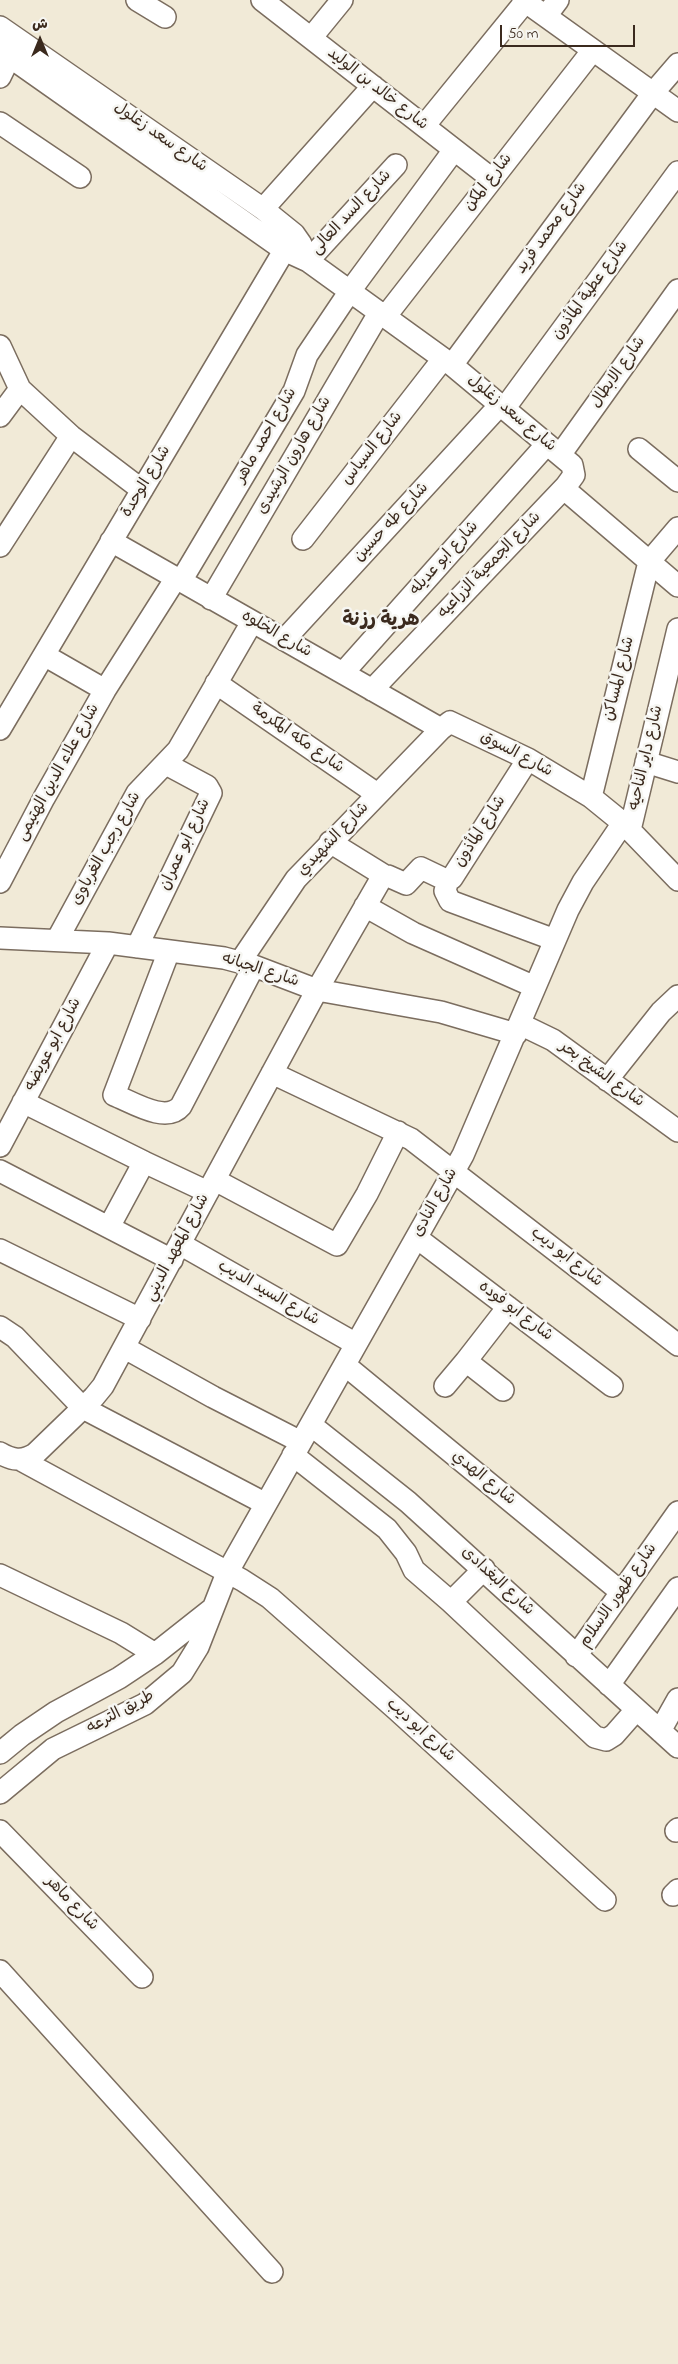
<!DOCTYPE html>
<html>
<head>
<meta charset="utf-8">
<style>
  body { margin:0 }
  #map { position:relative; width:678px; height:2364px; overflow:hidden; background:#f1ead7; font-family:"Indie Flower","Playpen Sans Arabic",sans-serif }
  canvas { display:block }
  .north { position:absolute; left:15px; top:15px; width:50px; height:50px; -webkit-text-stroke:4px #f6f6f2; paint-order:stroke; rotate:0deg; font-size:14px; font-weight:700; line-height:20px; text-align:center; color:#3b2a1e }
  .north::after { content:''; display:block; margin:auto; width:18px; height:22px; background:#3b2a1e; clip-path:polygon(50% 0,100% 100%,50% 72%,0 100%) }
  .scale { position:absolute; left:500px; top:25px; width:135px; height:22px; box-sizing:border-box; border:2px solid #3b2a1e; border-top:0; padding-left:6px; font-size:15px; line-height:18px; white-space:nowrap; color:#3b2a1e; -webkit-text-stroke:4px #f6f6f2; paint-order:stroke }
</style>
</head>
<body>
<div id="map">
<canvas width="678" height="2364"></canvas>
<div class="north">ش</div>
<div class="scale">50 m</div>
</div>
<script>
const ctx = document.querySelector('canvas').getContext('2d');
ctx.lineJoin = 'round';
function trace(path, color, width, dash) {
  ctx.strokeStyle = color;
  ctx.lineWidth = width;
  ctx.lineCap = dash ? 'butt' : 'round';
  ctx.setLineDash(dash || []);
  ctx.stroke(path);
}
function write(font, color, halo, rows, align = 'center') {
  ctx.font = font + ' "Indie Flower","Playpen Sans Arabic",sans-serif';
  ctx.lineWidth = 5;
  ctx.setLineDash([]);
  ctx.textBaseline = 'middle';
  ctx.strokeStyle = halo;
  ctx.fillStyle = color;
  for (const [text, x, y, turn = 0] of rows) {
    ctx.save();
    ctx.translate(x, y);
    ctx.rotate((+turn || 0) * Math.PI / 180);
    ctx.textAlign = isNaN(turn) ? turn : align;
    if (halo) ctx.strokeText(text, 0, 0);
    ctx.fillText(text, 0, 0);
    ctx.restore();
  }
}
const minor = new Path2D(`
  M 137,0 L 165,17
  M 262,0 L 492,179
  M 523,0 L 678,111
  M 546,16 L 558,0
  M 0,27 L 263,209 L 294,234 L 301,244
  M 311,38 L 342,0
  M 0,50 L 284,250 L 308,261 L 452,365 L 572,465 L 574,475 L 566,486 L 569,493 L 678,586
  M 0,77 L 16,44
  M 0,123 L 80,177
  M 424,126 L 525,2
  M 263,209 L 373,86
  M 308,261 L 396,165
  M 385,317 L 593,50
  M 0,346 L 20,389 L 71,436 L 142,490
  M 452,365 L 653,93 L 678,64
  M 504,409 L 678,172
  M 0,416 L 20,389
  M 639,449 L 678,481
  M 560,455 L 678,290
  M 303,539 L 443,359
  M 111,541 L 441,729
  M 0,546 L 71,436
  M 181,581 L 294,391 L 307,355 L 350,291 L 454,150
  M 211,599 L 379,313
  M 284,640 L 500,405
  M 44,655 L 105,690
  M 343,673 L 547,444
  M 216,683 L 377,794
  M 372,690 L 566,486
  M 0,729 L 294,234
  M 646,762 L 678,772
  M 591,797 L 649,562 L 678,528
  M 630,830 L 678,629
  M 330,842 L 385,876
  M 448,879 L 445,891 L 450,901 L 555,940
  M 0,882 L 44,798 L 105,690 L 176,578
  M 365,906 L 413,933 L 535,987
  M 0,938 L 108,943 L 224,958 L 254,966 L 317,990 L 441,1012 L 516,1034
  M 57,940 L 137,793 L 178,750 L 252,622
  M 137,947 L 211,793 L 207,786 L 166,764
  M 169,951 L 114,1095 C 132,1102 166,1124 181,1106 L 254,966
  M 240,962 L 296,879 L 441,729 L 450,722 L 528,759 L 591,797 L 623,823 L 678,880
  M 520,1024 L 553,1040 L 678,1131
  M 272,1073 L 411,1139 L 678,1345
  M 607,1080 L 661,1012 L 678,996
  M 23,1102 L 144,1162
  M 0,1146 L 108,943
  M 0,1171 L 172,1260
  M 215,1180 L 337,1245 L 367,1194 L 398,1132
  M 109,1227 L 144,1162 L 208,1192
  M 417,1238 L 612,1386
  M 180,1244 L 356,1344
  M 0,1250 L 140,1319
  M 0,1327 L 15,1337 L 83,1408 L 266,1504
  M 125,1348 L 213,1397 L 301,1442
  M 345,1365 L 621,1592
  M 445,1386 L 466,1361
  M 503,1390 L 466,1361 L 508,1307
  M 311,1425 L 408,1502 L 678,1747
  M 0,1453 C 12,1460 22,1462 35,1454 L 94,1397 L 103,1386 L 317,990 L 381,879 L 388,876 L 406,884 L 421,868 L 444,879 L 452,878 L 528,759
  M 293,1455 L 387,1529 L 406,1553 L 414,1570 L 451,1602 L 484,1569
  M 21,1460 L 242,1580 L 270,1598 L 397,1710 L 605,1900
  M 0,1575 L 121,1633 L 155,1654
  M 451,1602 L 595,1737 L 606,1740 L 614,1735 L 636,1710
  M 576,1656 L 678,1512
  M 609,1685 L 678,1588
  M 660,1731 L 678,1699
  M 0,1753 L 22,1735 L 56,1712 L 119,1678 L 155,1654 L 212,1609
  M 0,1793 L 53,1749 L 145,1704 L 182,1673 L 198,1647 L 227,1573 L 463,1155 L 568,910 L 583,882 L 623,823
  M 0,1831 L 142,1977
  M 676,1831 L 678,1829
  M 673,1895 L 678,1890
  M 0,1971 L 272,2272`);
const streetNames = [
  ["شارع خالد بن الوليد",377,90,38],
  ["شارع سعد زغلول",160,138,35],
  ["شارع المكن",489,183,-52],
  ["شارع السد العالى",352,213,-47],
  ["شارع محمد فريد",552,229,-54],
  ["شارع عطية المأذون",591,291,-54],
  ["شارع الابطال",619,373,-55],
  ["شارع سعد زغلول",511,414,40],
  ["شارع احمد ماهر",267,436,-60],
  ["شارع السياس",373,449,-52],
  ["شارع هارون الرشيدى",295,456,-60],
  ["شارع الوحدة",147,482,-59],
  ["شارع طه حسين",392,523,-47],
  ["شارع ابو عديله",445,559,-48],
  ["شارع الجمعية الزراعيه",490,566,-46],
  ["شارع الخلوه",276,635,30],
  ["شارع المساكن",620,679,-76],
  ["شارع مكه المكرمة",297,739,35],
  ["شارع السوق",516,755,28],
  ["شارع داير الناحيه",647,758,-77],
  ["شارع علاء الدين الهتيمى",59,773,-61],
  ["شارع المأذون",481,832,-57],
  ["شارع الشهيدي",334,840,-46],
  ["شارع ابو عمران",186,845,-65],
  ["شارع رجب الغرباوى",107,849,-61],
  ["شارع الجبانه",260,971,18],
  ["شارع ابو عويضه",54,1045,-62],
  ["شارع الشيخ بحر",601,1075,36],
  ["شارع النادى",436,1203,-61],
  ["شارع المعهد الديني",178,1248,-62],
  ["شارع ابو ديب",566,1258,38],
  ["شارع السيد الديب",268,1294,30],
  ["شارع ابو فوده",515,1312,37],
  ["شارع الهدي",483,1479,39],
  ["شارع البغدادى",497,1582,43],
  ["شارع ظهور الاسلام",619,1596,-55],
  ["طريق الترعه",121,1713,-28],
  ["شارع ابو ديب",420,1731,42],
  ["شارع ماهر",71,1904,46]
];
const quarterNames = [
  ["هرية رزنة",381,622]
];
trace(minor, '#7b6d5f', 24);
trace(minor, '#fff', 21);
write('16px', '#3b2a1e', '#f6f6f2', streetNames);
write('bold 19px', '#3b2a1e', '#f6f6f2', quarterNames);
</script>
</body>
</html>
